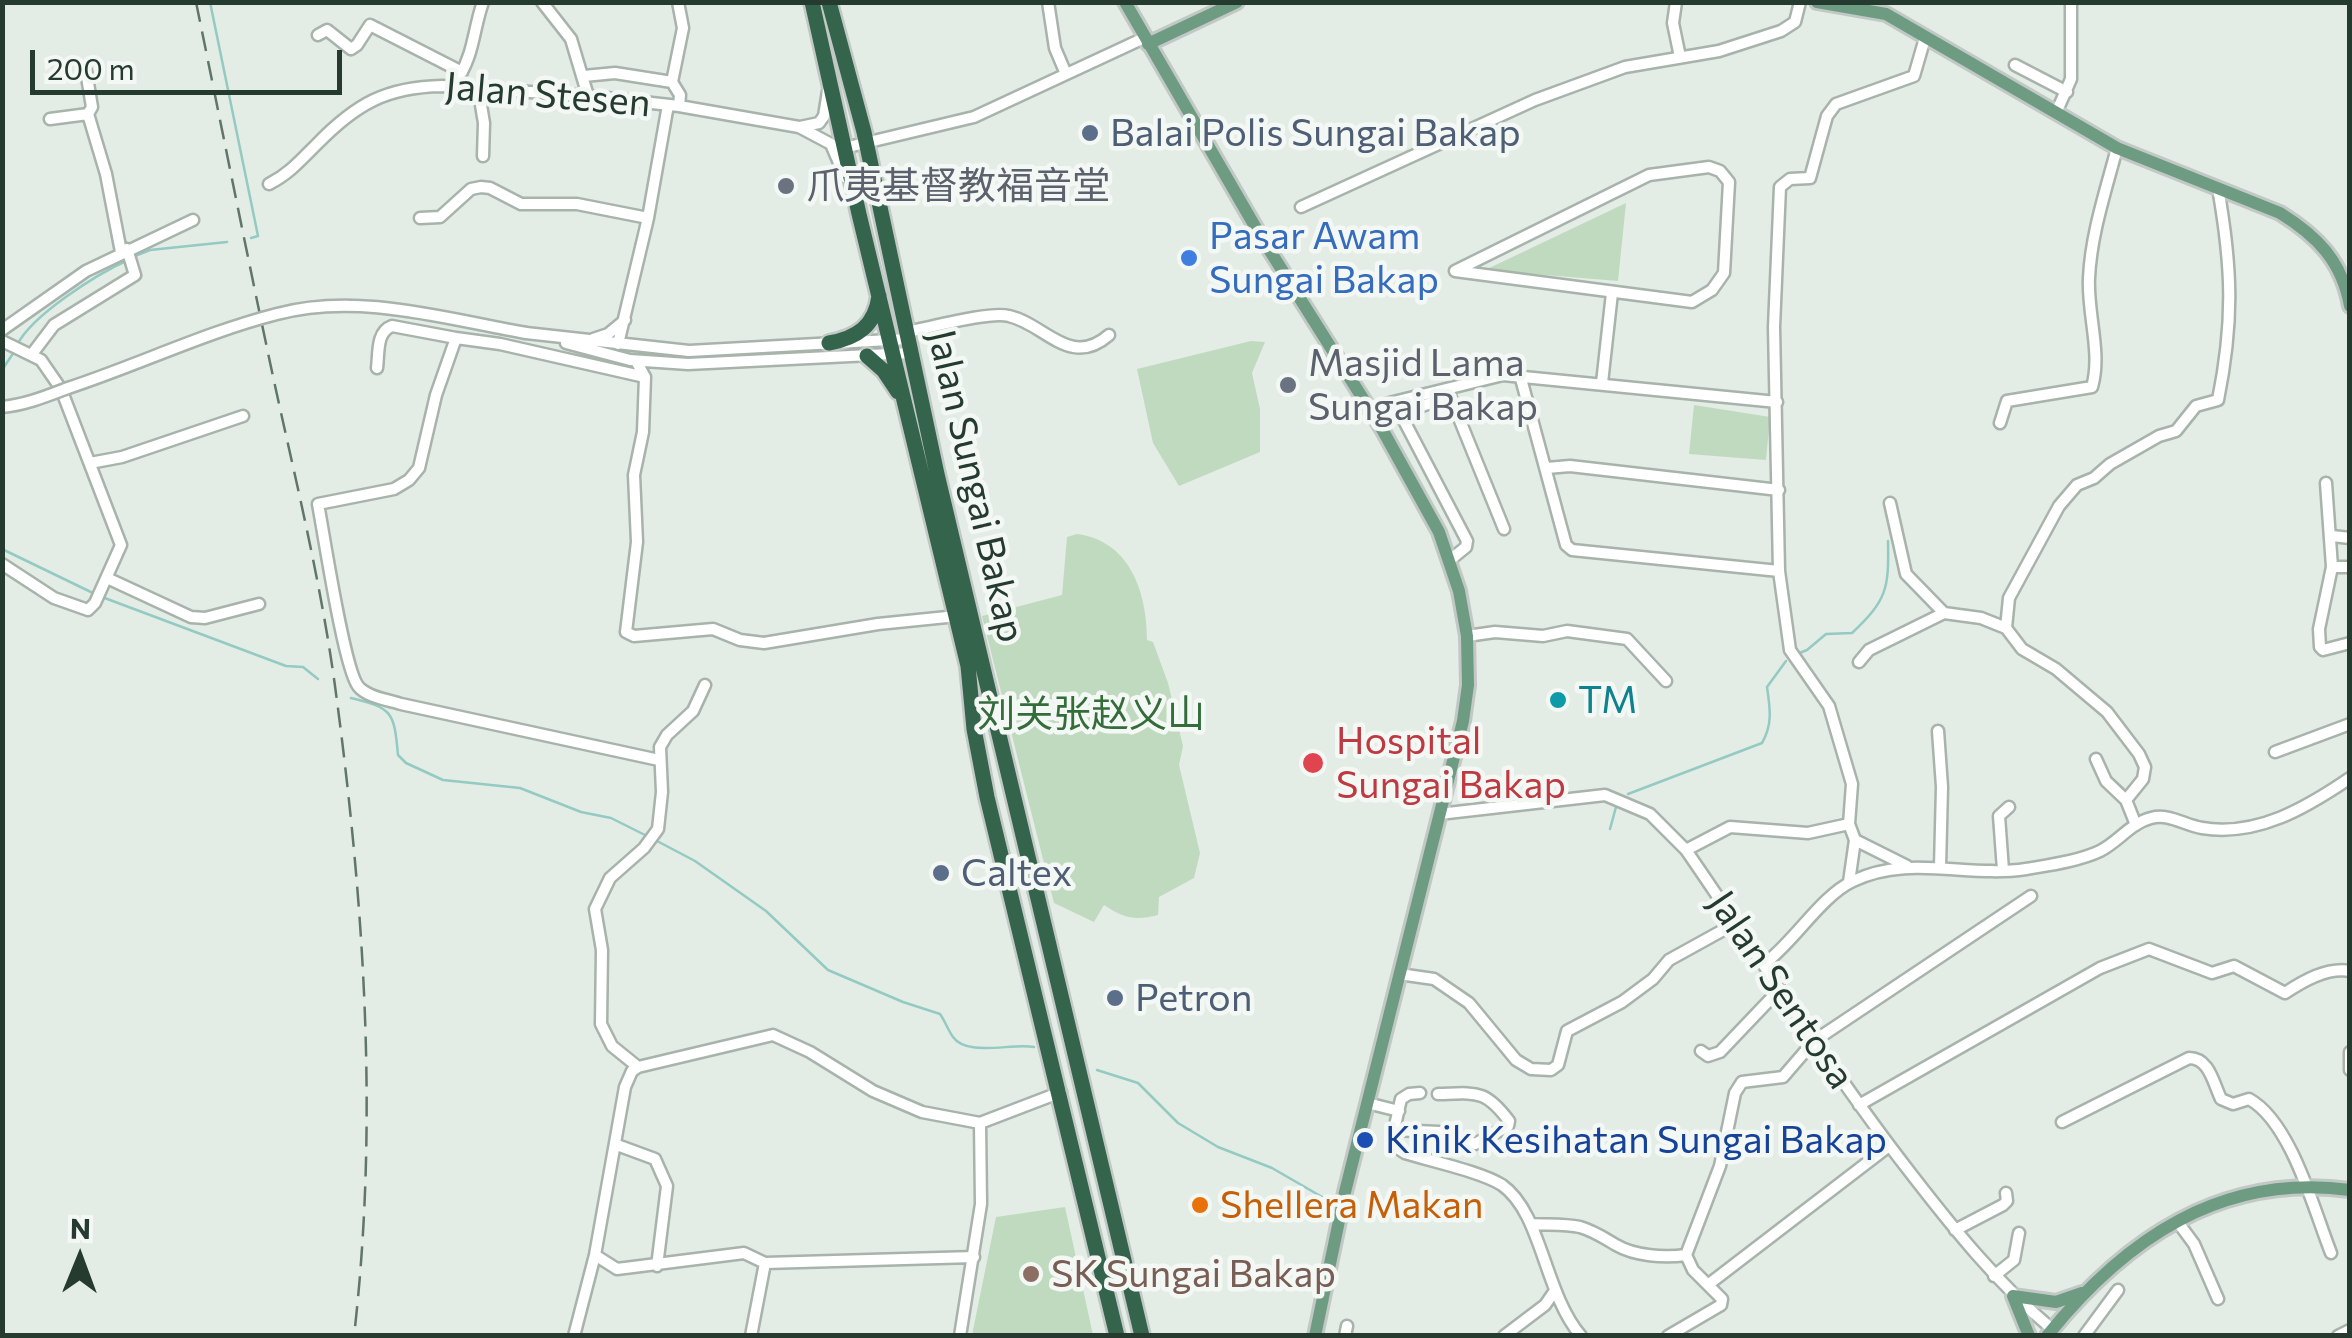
<!DOCTYPE html>
<html>
<head>
<meta charset="utf-8">
<style>
  body { margin:0 }
  #map { position:relative; width:2352px; height:1338px; overflow:hidden; background:#e4ece6; font-family:Commissioner,sans-serif }
  canvas { display:block }
  .frame { position:absolute; inset:0; border:5px solid #253b2f; pointer-events:none }
  .north { position:absolute; left:30px; top:1208px; width:100px; height:100px; -webkit-text-stroke:8px #f4f8f5; paint-order:stroke; rotate:1deg; font-size:28px; font-weight:700; line-height:40px; text-align:center; color:#253b2f }
  .north::after { content:''; display:block; margin:auto; width:35px; height:45px; background:#253b2f; clip-path:polygon(50% 0,100% 100%,50% 72%,0 100%) }
  .scale { position:absolute; left:30px; top:50px; width:312px; height:45px; box-sizing:border-box; border:5px solid #253b2f; border-top:0; padding-left:12px; font-size:30px; line-height:35px; white-space:nowrap; color:#253b2f; -webkit-text-stroke:8px #f4f8f5; paint-order:stroke }
</style>
</head>
<body>
<div id="map">
<canvas width="2352" height="1338"></canvas>
<div class="frame"></div>
<div class="north">N</div>
<div class="scale">200 m</div>
</div>
<script>
const ctx = document.querySelector('canvas').getContext('2d');
ctx.lineJoin = 'round';
function paint(path, color) {
  ctx.fillStyle = color;
  ctx.fill(path, 'evenodd');
}
function trace(path, color, width, dash) {
  ctx.strokeStyle = color;
  ctx.lineWidth = width;
  ctx.lineCap = dash ? 'butt' : 'round';
  ctx.setLineDash(dash || []);
  ctx.stroke(path);
}
function write(font, color, halo, rows, align = 'center') {
  ctx.font = font + ' Commissioner,"Noto Sans SC",sans-serif';
  ctx.lineWidth = 9;
  ctx.setLineDash([]);
  ctx.textBaseline = 'middle';
  ctx.strokeStyle = halo;
  ctx.fillStyle = color;
  for (const [text, x, y, turn = 0] of rows) {
    ctx.save();
    ctx.translate(x, y);
    ctx.rotate((+turn || 0) * Math.PI / 180);
    ctx.textAlign = isNaN(turn) ? turn : align;
    if (halo) ctx.strokeText(text, 0, 0);
    ctx.fillText(text, 0, 0);
    ctx.restore();
  }
}
const green = new Path2D(`
  M 1626,203 L 1618,281 L 1485,270 Z
  M 1251,341 L 1265,342 L 1252,373 L 1260,409 L 1260,452 L 1179,486 L 1153,443 L 1137,369 Z
  M 1694,405 L 1770,417 L 1766,460 L 1689,454 Z
  M 1077,534 C 1130,541 1147,592 1147,640 L 1153,642 L 1168,683 L 1183,746 L 1179,765 L 1200,853 L 1194,878 L 1159,897 L 1158,915 C 1136,921 1123,918 1104,905 L 1094,922 L 1054,903 L 982,616 L 1062,595 L 1067,537 Z
  M 1065,1207 L 1093,1335 L 972,1335 L 996,1217 Z`);
const stream = new Path2D(`
  M 210,2 L 258,236 L 251,238
  M 135,256 L 150,250 L 227,242
  M 17,345 C 32,315 97,274 128,260
  M 2,370 L 14,352
  M 2,549 L 95,594
  M 102,597 L 286,666 L 303,667 L 318,679
  M 1797,654 L 1807,650 L 1826,634 L 1852,633 C 1887,600 1889,589 1888,541
  M 351,698 C 393,708 394,712 398,755 L 406,763 L 443,780 L 520,788 L 581,812 L 611,818 L 649,837
  M 1628,794 L 1762,743 C 1773,724 1770,708 1767,687 L 1786,661
  M 1610,829 L 1616,807
  M 657,841 L 695,861 L 766,911 L 828,970 L 903,1002 L 940,1014 C 945,1021 948,1030 953,1037 C 967,1057 1011,1043 1034,1047
  M 1097,1070 L 1138,1083 L 1178,1123 L 1218,1147 L 1272,1168 L 1336,1205`);
const minor = new Path2D(`
  M 542,2 L 571,39 L 588,96
  M 1048,2 L 1055,48 L 1066,74
  M 1676,2 L 1673,23 L 1680,57
  M 318,35 L 327,30 L 351,49 L 357,45 L 370,25 L 462,72
  M 2015,65 L 2067,92
  M 86,71 L 92,107 L 88,114
  M 460,75 C 474,52 474,27 483,2
  M 584,76 L 615,73 L 672,82 L 680,95 L 679,106
  M 672,82 L 683,28 L 678,2
  M 478,87 L 484,123 L 483,156
  M 2056,113 L 2071,79 L 2071,2
  M 50,119 L 88,114 L 106,174 L 121,252
  M 800,127 L 819,123 L 824,116 L 828,91
  M 844,148 L 974,117 L 1144,38
  M 1709,167 L 1720,171 L 1729,182 L 1724,273 L 1712,290 L 1692,302 L 1455,271 L 1649,175 Z
  M 269,184 C 289,174 301,160 317,144 C 356,104 386,87 442,86 L 588,96 L 679,106 L 799,127 L 831,144 L 845,177
  M 1301,207 L 1535,100 L 1625,67 L 1719,51 L 1781,31 L 1795,22 L 1800,2
  M 420,218 L 440,217 L 471,189 L 481,187 L 490,188 L 521,204 L 577,204 L 648,218
  M 2,330 L 86,271 L 193,220
  M 906,332 C 929,328 989,311 1009,316 C 1045,324 1070,369 1109,335
  M 526,333 L 689,351 L 908,339
  M 593,339 L 608,334 L 625,320
  M 2,341 L 41,360 L 61,389 L 121,545 L 95,603 L 88,610 L 54,598 L 2,564
  M 566,343 L 630,360 L 688,364 L 911,353
  M 618,344 L 648,218 L 668,105
  M 32,354 L 54,325 L 135,275 L 127,249
  M 636,361 L 645,377 L 643,432 L 634,475 L 637,542 L 626,632 L 634,636 L 713,629 L 740,640 L 764,643 L 878,624 L 957,616
  M 377,368 C 379,353 376,332 392,326 L 456,338
  M 1520,375 L 1566,545 L 1572,550 L 1779,571 L 1774,327 L 1780,187 L 1790,179 L 1810,178 L 1827,116 L 1836,104 L 1914,76 L 1925,38
  M 645,377 L 500,344 L 456,338 L 436,395 L 419,468 L 409,480 L 394,489 L 318,504 C 324,535 344,668 358,686 C 366,697 389,700 401,704 L 659,760
  M 1602,383 L 1612,293
  M 1448,391 L 1504,529
  M 1369,408 L 1503,375 L 1777,402
  M 1400,413 L 1467,541 L 1466,547 L 1450,560
  M 1377,421 L 1437,401 L 1447,391
  M 2000,423 L 2007,401 L 2092,387 C 2102,353 2087,313 2089,278 C 2091,234 2106,190 2117,148
  M 90,463 L 122,457 L 243,416
  M 1547,468 L 1570,466 L 1779,490
  M 2326,483 L 2332,567 L 2319,629 L 2320,647 L 2323,650 L 2350,643
  M 1890,503 L 1906,574 L 1944,613
  M 2332,536 L 2350,538
  M 2332,567 L 2350,567
  M 1779,571 L 1790,650 L 1829,706 L 1852,784 L 1849,824 L 1855,840 L 1849,882
  M 107,578 L 191,617 L 205,618 L 259,604
  M 2006,628 L 2009,598 L 2059,506 L 2077,485 L 2094,478 L 2110,464 L 2159,436 L 2176,431 L 2196,406 L 2218,400 C 2234,321 2232,267 2218,188
  M 1467,636 L 1495,632 L 1543,636 L 1567,631 L 1627,639 L 1666,681
  M 1859,662 L 1869,650 L 1944,613 L 1981,618 L 2006,628 L 2022,649 L 2056,669 L 2107,712 L 2139,754 L 2145,767 L 2143,779 L 2126,800
  M 1938,731 L 1942,787 L 1940,867
  M 2275,752 L 2350,724
  M 2096,759 L 2106,781 L 2126,800 L 2136,825
  M 1439,814 L 1605,795 L 1650,814 L 1686,850 C 1760,957 1829,1068 1909,1171 C 1953,1228 1997,1283 2052,1329
  M 1855,840 L 1907,866
  M 1686,850 L 1730,827 L 1808,833 L 1849,824
  M 2003,870 L 1999,816 L 2009,807
  M 1764,964 C 1794,942 1821,896 1853,881 C 1908,854 1968,878 2026,869 C 2049,865 2079,861 2100,851 C 2118,842 2131,823 2151,818 C 2169,813 2184,825 2202,828 C 2257,837 2306,808 2350,778
  M 1399,974 L 1434,979 L 1469,1003 L 1516,1060 L 1531,1069 L 1551,1070 L 1558,1065 L 1567,1031 L 1622,1002 L 1653,979 L 1669,960 L 1736,923
  M 1701,1051 L 1708,1056 L 1720,1052 L 1780,989
  M 2350,1052 L 2350,1070
  M 638,1067 L 612,1046 L 601,1024 L 602,950 L 595,909 L 610,878 L 644,848 L 658,829 L 662,792 L 660,747 L 667,735 L 693,711 L 705,685
  M 1420,1093 L 1409,1094 L 1401,1099 L 1394,1130 L 1396,1147 L 1405,1153 C 1430,1161 1482,1172 1502,1185 C 1542,1213 1544,1293 1581,1336
  M 1367,1103 L 1399,1111
  M 1859,1105 L 2100,968 L 2149,949 L 2212,973 L 2234,966 L 2285,993 C 2303,981 2327,967 2350,971
  M 2062,1122 L 2189,1058 C 2209,1058 2213,1082 2221,1099 L 2233,1104 L 2249,1099 C 2291,1122 2314,1210 2331,1253
  M 1394,1130 L 1439,1132 L 1475,1144 L 1508,1126 L 1509,1121 C 1485,1089 1476,1093 1438,1094
  M 617,1145 L 655,1159 L 667,1186 L 657,1266
  M 2177,1221 L 2194,1244 L 2218,1299
  M 1532,1224 C 1547,1225 1565,1224 1580,1227 C 1594,1231 1604,1238 1616,1245 C 1635,1256 1664,1258 1686,1255
  M 1955,1230 L 2003,1205 L 2007,1201 L 2006,1193
  M 595,1255 L 617,1269 L 744,1253 L 765,1263 L 751,1336
  M 765,1263 L 974,1257
  M 1994,1276 L 2014,1260 L 2019,1233
  M 1709,1284 L 1889,1146
  M 574,1336 L 595,1255 L 625,1087 L 632,1071 L 638,1067 L 773,1035 L 810,1052 L 873,1091 L 922,1112 L 980,1123 L 1061,1092
  M 960,1336 L 981,1204 L 980,1123
  M 1345,1336 L 1347,1326
  M 1504,1336 L 1545,1305 L 1554,1292
  M 1668,1336 L 1721,1305 L 1722,1299 L 1693,1270 L 1686,1255 L 1720,1166 L 1735,1093 L 1742,1082 L 1783,1077 L 1814,1041 L 2031,896
  M 2084,1336 L 2118,1290
  M 2338,1336 L 2350,1330`);
const major = new Path2D(`
  M 1125,2 L 1260,235 L 1382,429 L 1439,532 L 1459,591 L 1467,636 L 1468,685 L 1463,721 L 1345,1192 L 1315,1336
  M 1817,2 L 1886,14 L 2117,148 L 2280,213 C 2317,236 2342,261 2350,306
  M 1148,44 L 1237,2
  M 2013,1296 L 2056,1302 L 2082,1293
  M 2013,1296 L 2029,1336
  M 2047,1336 C 2125,1239 2221,1173 2350,1190`);
const highway = new Path2D(`
  M 812,2 L 859,214 L 968,666 L 974,729 L 987,797 L 1117,1336
  M 829,2 L 864,132 L 937,474 L 1142,1336
  M 829,343 C 857,338 875,326 879,296
  M 867,356 L 884,371 L 898,392`);
const rail = new Path2D(`
  M 196,2 C 222,129 247,255 274,381 C 296,482 321,583 335,686 C 364,900 379,1120 354,1336`);
const minorBridge = new Path2D(`
  M 2,407 C 25,405 47,396 68,388 C 138,365 206,332 277,314 C 358,292 446,319 526,333`);
const markers = [
  [1090,133,10,"#5c6f8a"],
  [786,186,10,"#6b7280"],
  [1189,258,10,"#3f7fe0"],
  [1288,385,10,"#6b7280"],
  [1558,700,10,"#0f9aa8"],
  [1313,763,12,"#e0444e"],
  [941,873,10,"#5c6f8a"],
  [1115,998,10,"#5c6f8a"],
  [1365,1140,10,"#1a4fb4"],
  [1200,1205,10,"#e8710a"],
  [1031,1274,10,"#8d6e63"]
];
const streetNames = [
  ["Jalan Stesen",548,95,5],
  ["Jalan Sungai Bakap",976,486,77],
  ["Jalan Sentosa",1781,990,56]
];
const serviceNames = [
  ["Balai Polis Sungai Bakap",1110,133],
  ["Caltex",961,873],
  ["Petron",1135,998]
];
const worshipNames = [
  ["爪夷基督教福音堂",806,186],
  ["Masjid Lama",1308,363],
  ["Sungai Bakap",1308,407]
];
const shopNames = [
  ["Pasar Awam",1209,236],
  ["Sungai Bakap",1209,280]
];
const cultureNames = [
  ["TM",1578,700]
];
const parkNames = [
  ["刘关张赵义山",1091,714]
];
const healthNames = [
  ["Hospital",1336,741],
  ["Sungai Bakap",1336,785]
];
const transitNames = [
  ["Kinik Kesihatan Sungai Bakap",1385,1140]
];
const foodNames = [
  ["Shellera Makan",1220,1205]
];
const educationNames = [
  ["SK Sungai Bakap",1051,1274]
];
paint(green, '#c0dabf');
trace(stream, '#93cac2', 2.5);
trace(minor, '#a7b3ab', 15);
trace(major, '#c2c8c5', 18);
trace(highway, '#c2c8c5', 20);
trace(minor, '#fff', 10);
trace(major, '#6e9c82', 12);
trace(highway, '#35644c', 15);
trace(rail, '#60766a', 2.5, [20, 10]);
trace(minorBridge, '#a7b3ab', 15, []);
trace(minorBridge, '#fff', 10);
for (const [x, y, r, color] of markers) {
  const dot = new Path2D();
  dot.arc(x, y, r, 0, 2 * Math.PI);
  ctx.fillStyle = color;
  ctx.fill(dot);
  trace(dot, '#f4f8f5', 4);
}
write('38px', '#253b2f', '#f4f8f5', streetNames);
write('38px', '#4e5e75', '#f4f8f5', serviceNames, 'left');
write('38px', '#5b616d', '#f4f8f5', worshipNames, 'left');
write('38px', '#366cbe', '#f4f8f5', shopNames, 'left');
write('38px', '#0d838f', '#f4f8f5', cultureNames, 'left');
write('38px', '#346d3a', '#f4f8f5', parkNames);
write('38px', '#be3a42', '#f4f8f5', healthNames, 'left');
write('38px', '#164399', '#f4f8f5', transitNames, 'left');
write('38px', '#c56008', '#f4f8f5', foodNames, 'left');
write('38px', '#785e54', '#f4f8f5', educationNames, 'left');
</script>
</body>
</html>
